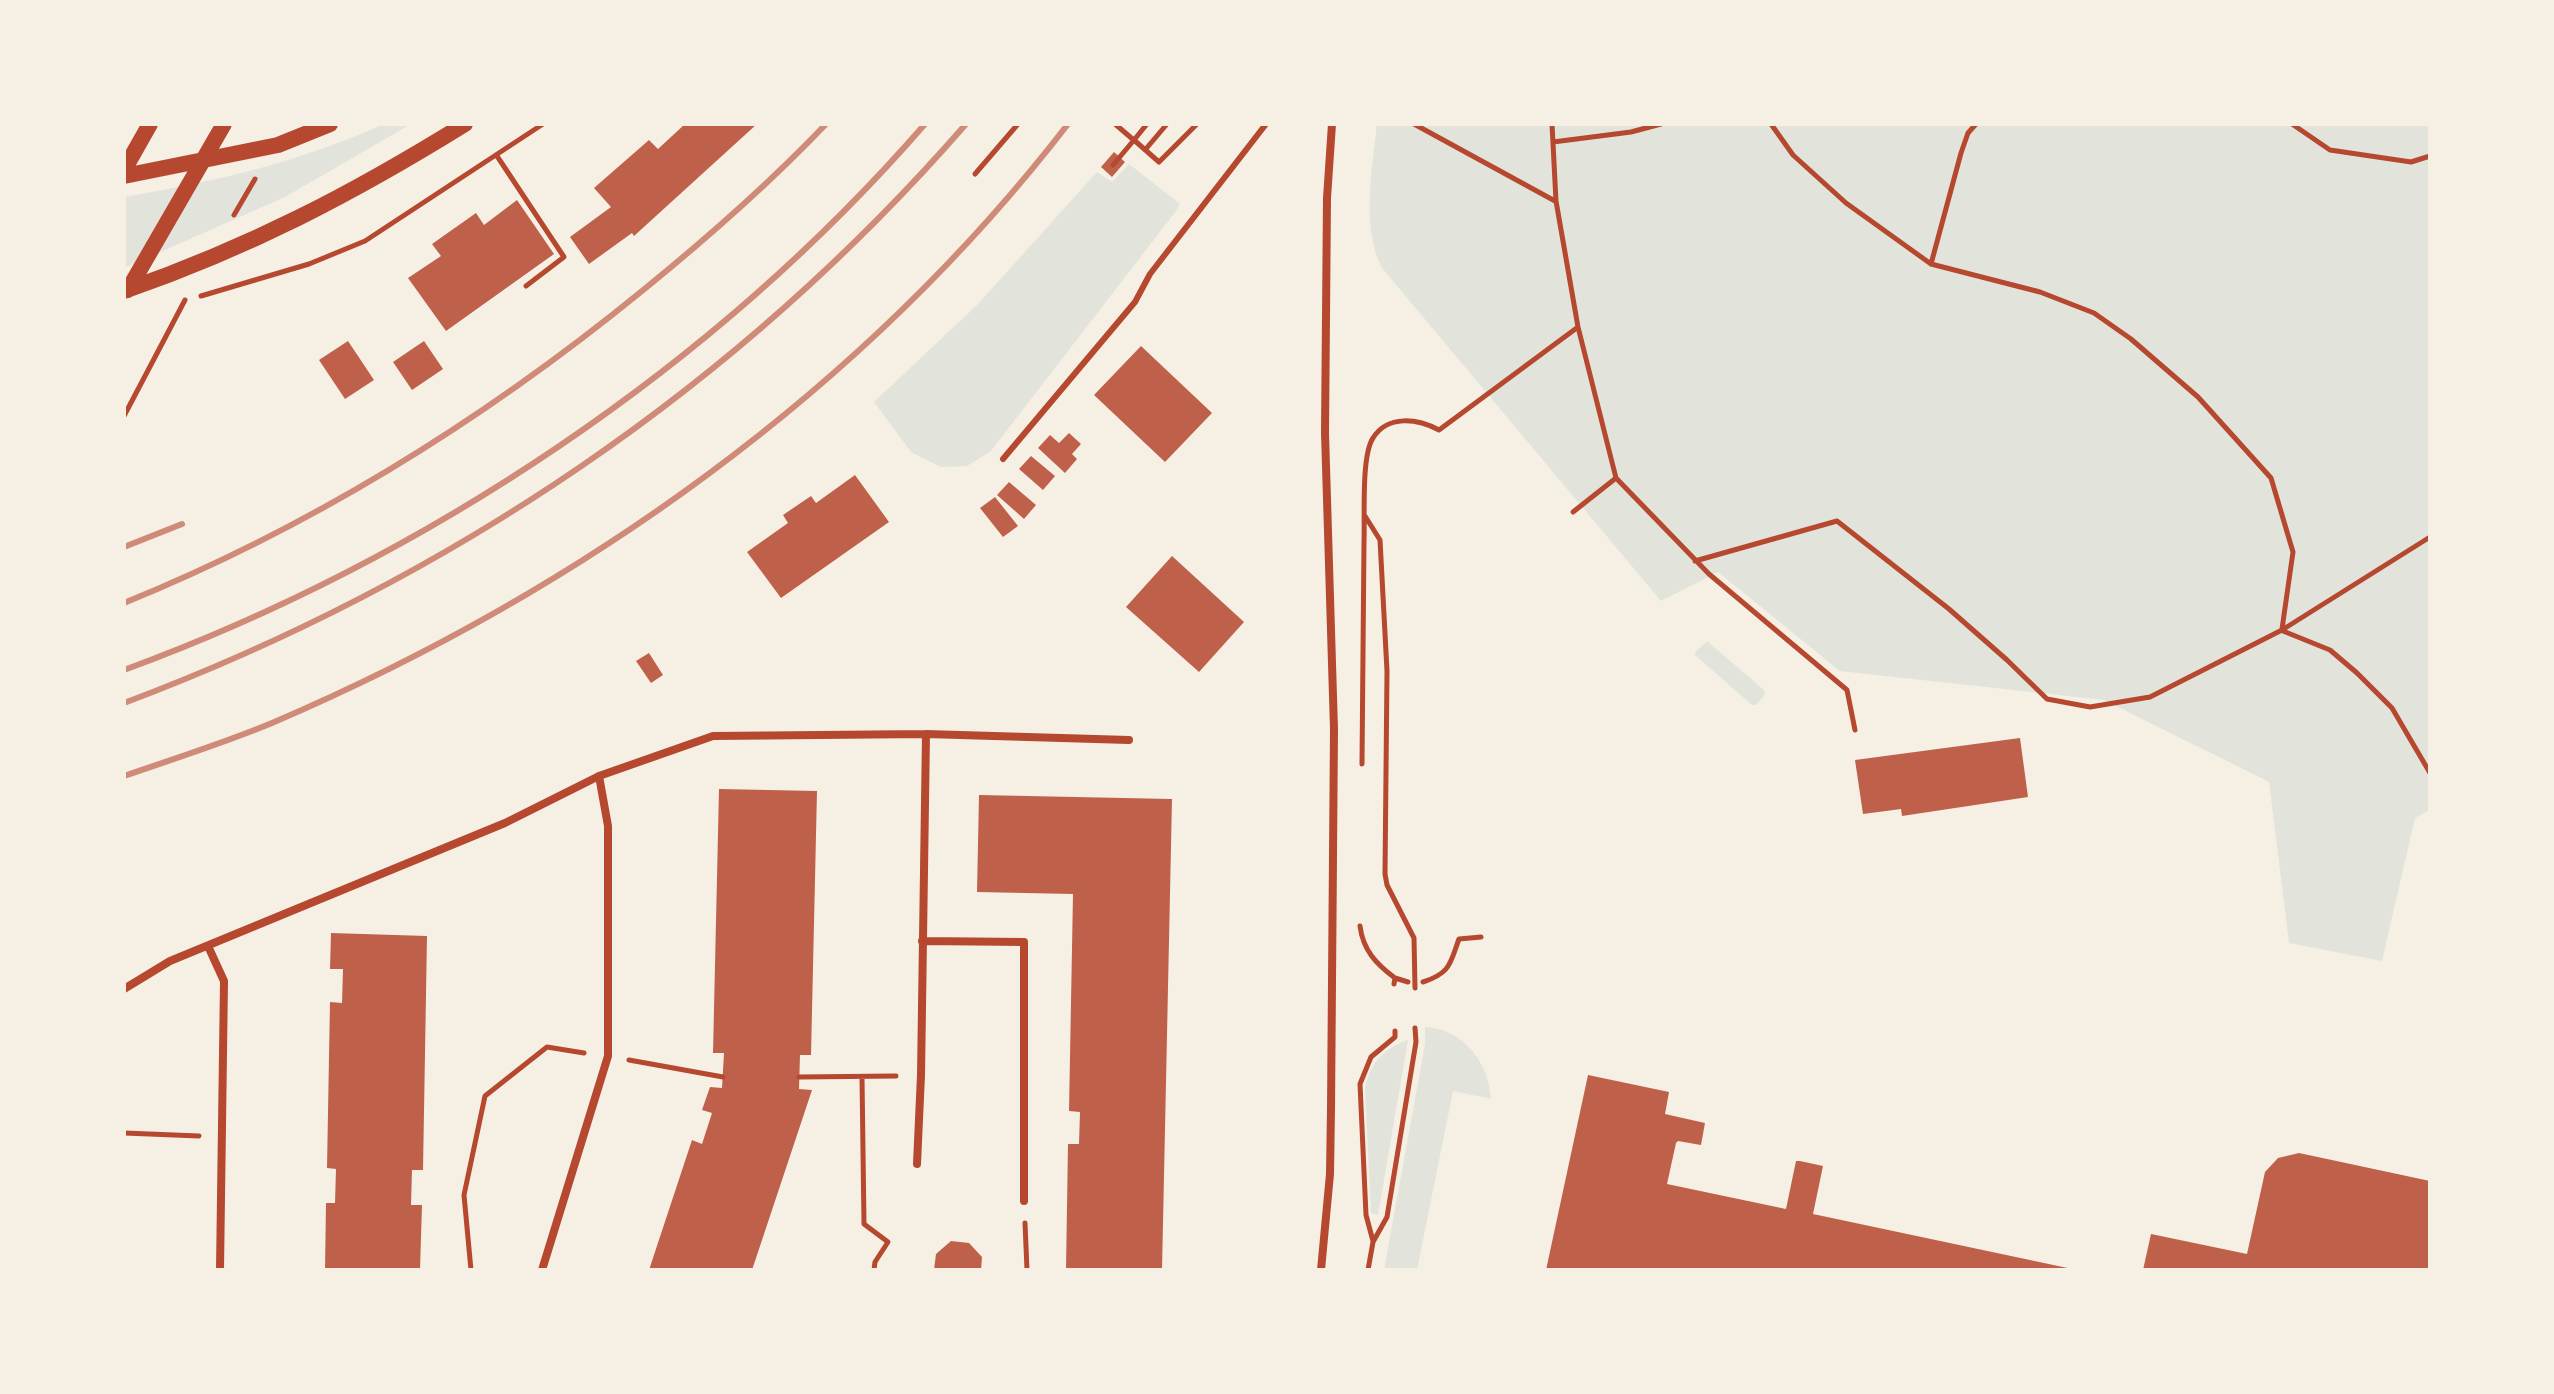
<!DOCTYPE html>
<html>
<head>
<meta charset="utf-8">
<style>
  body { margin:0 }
  #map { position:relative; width:2554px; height:1394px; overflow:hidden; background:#f6efe4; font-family:"Noto Sans",sans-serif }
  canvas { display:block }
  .frame { position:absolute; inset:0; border:126px solid #f6efe4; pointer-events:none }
</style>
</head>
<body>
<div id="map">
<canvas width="2554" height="1394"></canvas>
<div class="frame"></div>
</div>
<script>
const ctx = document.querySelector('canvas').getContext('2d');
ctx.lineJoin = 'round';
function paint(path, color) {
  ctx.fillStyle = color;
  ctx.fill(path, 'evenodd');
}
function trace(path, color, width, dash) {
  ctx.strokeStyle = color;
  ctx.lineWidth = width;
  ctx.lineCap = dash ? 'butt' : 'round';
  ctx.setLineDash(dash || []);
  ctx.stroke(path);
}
const green = new Path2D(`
  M 384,124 L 411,124 L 285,197 L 124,268 L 124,197 C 217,181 297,163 384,124 Z
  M 1377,124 L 2430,124 L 2430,810 L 2415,818 L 2382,961 L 2289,943 L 2269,782 L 2104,700 L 1840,671 L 1718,572 L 1661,601 L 1382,268 C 1361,227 1372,169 1377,124 Z
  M 1129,164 L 1180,204 L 1176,211 L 991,451 L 967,466 L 941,467 L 911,452 L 874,402 L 978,304 L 1097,172 L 1112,182 Z
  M 1707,641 L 1764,690 L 1765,695 L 1756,705 L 1752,705 L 1695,655 L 1695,652 Z
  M 1425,1027 C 1464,1029 1489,1063 1491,1099 L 1453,1091 L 1417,1270 L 1384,1270 L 1425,1044 Z
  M 1408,1040 L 1378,1215 L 1371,1213 L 1365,1089 C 1369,1064 1384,1048 1408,1040 Z`);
const building = new Path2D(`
  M 685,124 L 757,124 L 634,236 L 632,233 L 589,264 L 570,237 L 611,207 L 594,188 L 649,140 L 658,149 Z
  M 1114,152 L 1125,162 L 1112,177 L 1101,167 Z
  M 517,200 L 554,254 L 446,331 L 408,278 L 441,256 L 432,244 L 476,213 L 484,225 Z
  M 348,341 L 374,380 L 345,399 L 319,360 Z
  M 424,341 L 443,369 L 412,390 L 393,362 Z
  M 1141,346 L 1212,413 L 1165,462 L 1094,395 Z
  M 1069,433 L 1081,444 L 1072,454 L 1077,459 L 1065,473 L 1038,448 L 1050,435 L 1059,443 Z
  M 1031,456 L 1055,476 L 1043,490 L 1019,469 Z
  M 855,475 L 889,522 L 781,598 L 747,552 L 788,523 L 783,515 L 811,496 L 816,503 Z
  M 1009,482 L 1036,505 L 1024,519 L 997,495 Z
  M 995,497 L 1018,526 L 1003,537 L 980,508 Z
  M 1172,556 L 1244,622 L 1199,672 L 1126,607 Z
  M 649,653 L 663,675 L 651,683 L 636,661 Z
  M 2020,738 L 2028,797 L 1902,816 L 1901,809 L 1863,814 L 1855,760 Z
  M 719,789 L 817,791 L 811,1055 L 800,1055 L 799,1089 L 812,1090 L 752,1270 L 649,1270 L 692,1140 L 702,1144 L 712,1113 L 702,1110 L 710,1087 L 722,1088 L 724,1053 L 713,1053 Z
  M 979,795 L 1172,799 L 1162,1270 L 1066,1270 L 1068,1144 L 1079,1144 L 1080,1112 L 1069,1111 L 1073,894 L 977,892 Z
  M 331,933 L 427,936 L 423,1170 L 412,1170 L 411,1205 L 422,1205 L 420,1270 L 325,1270 L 326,1203 L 335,1203 L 336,1169 L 327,1168 L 330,1002 L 342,1003 L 343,969 L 330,969 Z
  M 1588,1075 L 1669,1092 L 1665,1114 L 1705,1123 L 1701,1145 L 1678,1141 L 1676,1143 L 1667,1184 L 1786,1209 L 1796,1161 L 1800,1161 L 1823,1166 L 1813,1214 L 2077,1270 L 1546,1270 Z
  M 2299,1153 L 2430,1181 L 2430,1270 L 2143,1270 L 2151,1234 L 2247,1254 L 2265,1172 L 2278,1158 Z
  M 951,1241 L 969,1243 L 982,1257 L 981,1270 L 934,1270 L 936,1254 Z`);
const path = new Path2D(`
  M 1115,124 L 1136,142
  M 1414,124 L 1555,201
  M 1552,124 L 1556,201 L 1578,327 L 1616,478 L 1709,574 L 1847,690 L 1855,730
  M 1771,124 L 1793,155 L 1846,203 L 1931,264 L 2040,292 L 2094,313 L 2131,339 L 2198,397 L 2271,478 L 2293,552 L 2282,629
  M 2292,124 L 2330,150 L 2411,162 L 2430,156
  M 1134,140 L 1147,124
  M 1553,142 L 1631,132 L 1661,124
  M 1145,150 L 1167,124
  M 497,156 L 564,257 L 526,286
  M 1113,165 L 1134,140 L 1159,162 L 1197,124
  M 975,174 L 1018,124
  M 234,215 L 255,179
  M 1931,264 L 1961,153 L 1968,133 L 1976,124
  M 201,296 L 309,264 L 365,241 L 543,124
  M 124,416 L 185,300
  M 1573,512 L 1616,478
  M 1365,516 L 1380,540 L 1387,671 L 1385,874 L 1387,885 L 1414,938 L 1415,988
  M 1695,561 L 1837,521 L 1949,609 L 2007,660 L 2047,699 L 2090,707 L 2150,697 L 2282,630 L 2430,537
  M 2283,631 L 2330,650 L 2357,673 L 2392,708 L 2430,773
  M 1362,764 C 1363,690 1364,616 1364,542 C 1365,518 1361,456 1373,438 C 1388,414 1418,419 1439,430 L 1578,327
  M 1360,926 C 1363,950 1376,964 1395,978 L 1394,984
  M 1395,978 L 1408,982
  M 1423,982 C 1451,973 1450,963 1459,939 L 1481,937
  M 629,1060 L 723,1077
  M 799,1077 L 896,1076
  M 862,1077 L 864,1224 L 888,1242 L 875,1262 L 874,1270
  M 124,1133 L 199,1136
  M 1025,1223 L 1027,1270
  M 1373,1241 L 1366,1215 L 1360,1084 L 1371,1057 L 1395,1037 L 1395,1031
  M 471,1270 L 464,1195 L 485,1096 L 547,1047 L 584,1053
  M 1368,1270 L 1373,1242 L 1387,1217 L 1416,1042 L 1415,1028`);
const service = new Path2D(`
  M 1003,459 L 1135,302 L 1150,274 L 1266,124`);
const minor = new Path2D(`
  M 922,941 L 1024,942 L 1024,1201
  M 208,946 L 224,981 L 220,1270
  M 124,989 L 170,961 L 505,823 L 599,776 L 713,736 L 926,734 L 1129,740
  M 917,1164 L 921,1075 L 926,734
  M 542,1270 L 608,1056 L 608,826 L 599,776
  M 1321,1270 L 1330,1174 L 1331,1108 L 1334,729 L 1325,433 L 1327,198 L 1332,124`);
const secondary = new Path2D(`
  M 124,170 L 150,124
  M 124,176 L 278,145 L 330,124
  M 128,290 L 224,124
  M 124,291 C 250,247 352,194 465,124`);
const rail = new Path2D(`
  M 124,547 L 182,524
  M 124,603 C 311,527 485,419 642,291 C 706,239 769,184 826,124
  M 124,670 C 426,559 714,367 925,124
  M 124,703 C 449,581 737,387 966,124
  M 124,776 C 173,759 224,743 272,723 C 580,591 862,391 1068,124`);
paint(green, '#e2e4dc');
paint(building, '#bf614a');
trace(path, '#b5482f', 5);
trace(service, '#b5482f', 6);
trace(minor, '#b5482f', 8);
trace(secondary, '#b5482f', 16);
trace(rail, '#cf8b77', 6);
</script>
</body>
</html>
